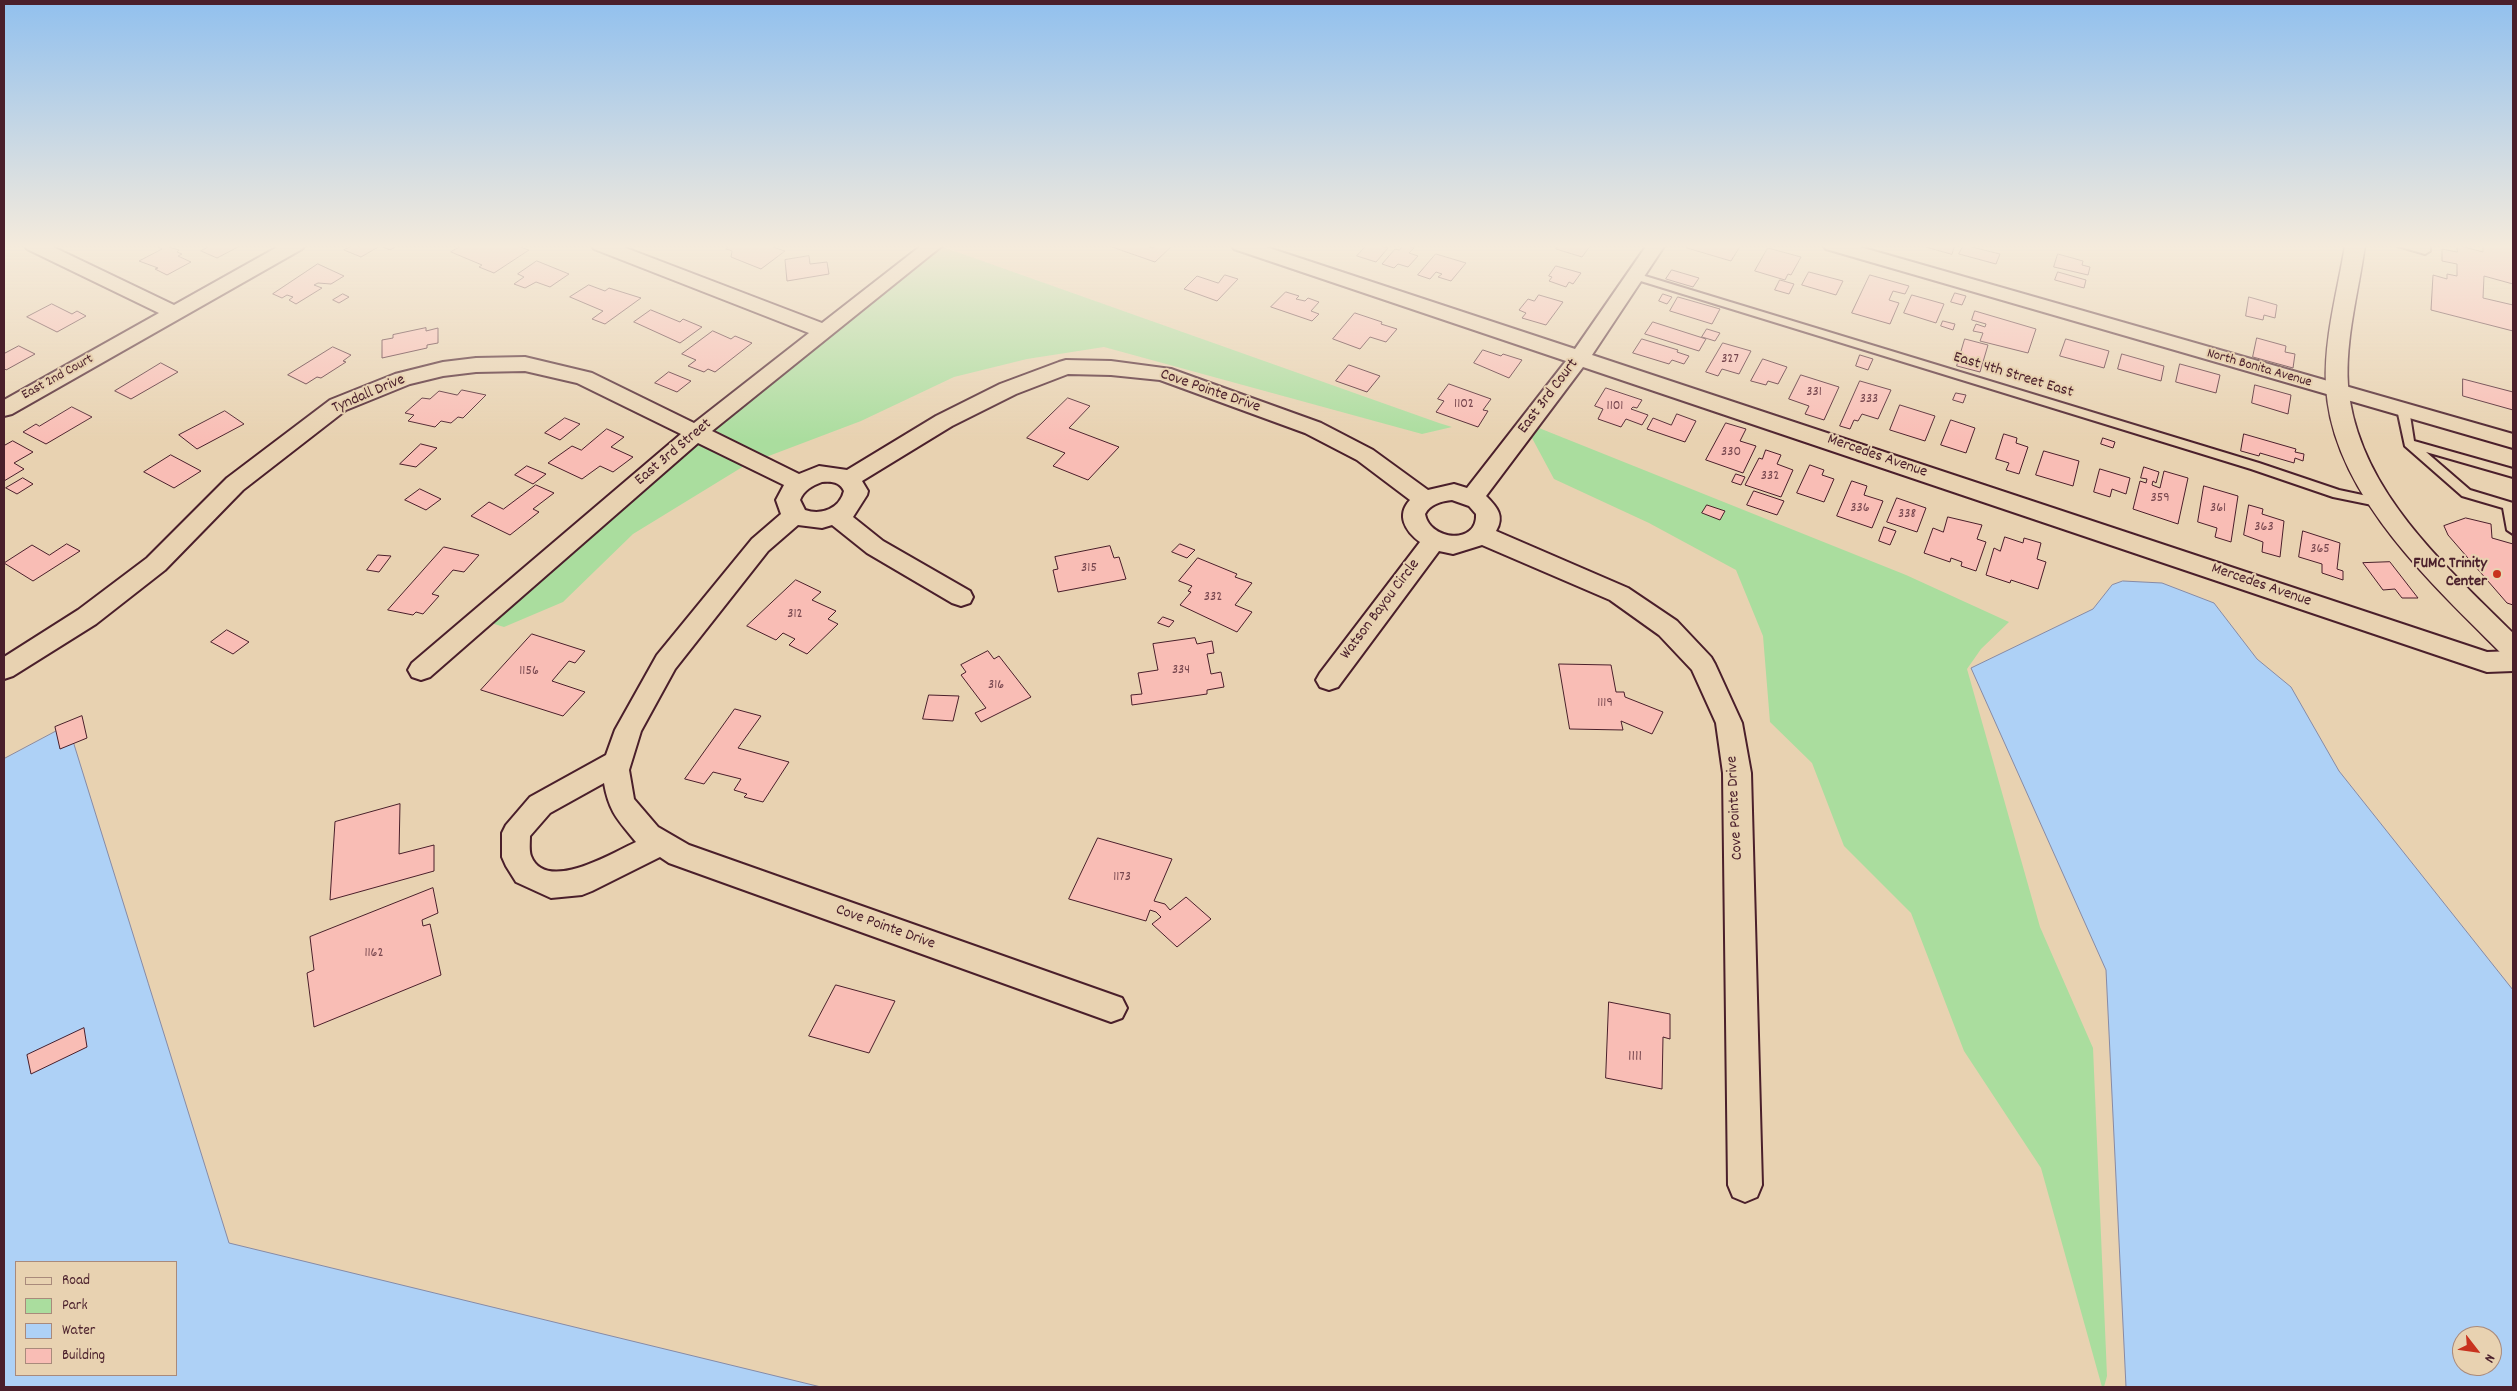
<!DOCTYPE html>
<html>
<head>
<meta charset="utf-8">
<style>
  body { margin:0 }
  #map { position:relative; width:2517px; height:1391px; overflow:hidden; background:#e8d2b1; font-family:Dekko,sans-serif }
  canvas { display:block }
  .frame { position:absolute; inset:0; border:5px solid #4a1f2b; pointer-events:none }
  .legend { position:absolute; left:15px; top:1261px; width:162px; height:115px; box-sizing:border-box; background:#e8d2b1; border:1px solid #a98a7b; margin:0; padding:6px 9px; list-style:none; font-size:15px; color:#4a1f2b }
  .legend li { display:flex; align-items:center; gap:10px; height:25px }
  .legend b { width:25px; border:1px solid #a98a7b }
  .north { position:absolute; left:2452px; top:1326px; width:50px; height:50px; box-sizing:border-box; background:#e8d2b1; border:1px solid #a98a7b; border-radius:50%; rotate:120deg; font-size:14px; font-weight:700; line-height:20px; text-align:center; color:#4a1f2b }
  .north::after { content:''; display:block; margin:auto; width:18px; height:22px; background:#c8321e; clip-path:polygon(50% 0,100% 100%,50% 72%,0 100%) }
</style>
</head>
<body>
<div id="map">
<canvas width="2517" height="1391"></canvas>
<div class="frame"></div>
<ul class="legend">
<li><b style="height:6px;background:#e8d2b1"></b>Road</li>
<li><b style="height:14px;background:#aadd9e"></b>Park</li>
<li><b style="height:14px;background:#aed1f6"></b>Water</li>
<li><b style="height:14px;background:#f9bdb5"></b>Building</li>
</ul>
<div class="north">N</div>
</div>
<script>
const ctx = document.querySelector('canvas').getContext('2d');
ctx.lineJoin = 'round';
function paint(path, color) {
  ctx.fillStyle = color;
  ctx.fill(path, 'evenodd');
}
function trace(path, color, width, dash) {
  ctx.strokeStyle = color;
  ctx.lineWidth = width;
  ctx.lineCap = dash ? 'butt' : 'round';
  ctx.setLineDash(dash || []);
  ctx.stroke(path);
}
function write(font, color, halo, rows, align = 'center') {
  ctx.font = font + ' Dekko,sans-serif';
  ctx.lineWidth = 4;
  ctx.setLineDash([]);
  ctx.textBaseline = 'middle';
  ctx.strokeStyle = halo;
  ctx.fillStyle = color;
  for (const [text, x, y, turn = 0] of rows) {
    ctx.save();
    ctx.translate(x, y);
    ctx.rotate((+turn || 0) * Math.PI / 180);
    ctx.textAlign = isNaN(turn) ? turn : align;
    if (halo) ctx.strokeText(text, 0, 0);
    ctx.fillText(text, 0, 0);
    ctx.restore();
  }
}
const green = new Path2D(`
  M 943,247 L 1439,423 L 1452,427 L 1422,434 L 1104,347 L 1027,359 L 954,377 L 861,421 L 766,457 L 714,430 Z
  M 1539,428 L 1906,575 L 2009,622 L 1981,649 L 1967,669 L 2040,927 L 2093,1048 L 2107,1376 L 2104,1387 L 2102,1387 L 2041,1168 L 1964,1051 L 1911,913 L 1844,846 L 1812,763 L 1770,722 L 1763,636 L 1736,570 L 1649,523 L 1554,479 L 1532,438 Z
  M 699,442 L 744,466 L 633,534 L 563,602 L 504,627 L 491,623 Z`);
const water = new Path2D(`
  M 2123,581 L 2162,583 L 2214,603 L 2257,659 L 2291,687 L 2339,771 L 2513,990 L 2513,1387 L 2126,1387 L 2106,970 L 1971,668 L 2093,609 L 2112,585 ZM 2462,1336 L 2492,1336 L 2492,1366 L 2462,1366 Z
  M 68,725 L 229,1243 L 821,1387 L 4,1387 L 4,759 ZM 16,1262 L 176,1262 L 176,1375 L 16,1375 Z`);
const building = new Path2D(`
  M 162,245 L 179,250 L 177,252 L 182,254 L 178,256 L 191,262 L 167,275 L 155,269 L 158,268 L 139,261 L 162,249 L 158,247 Z
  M 212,245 L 238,245 L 238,247 L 217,258 L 201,251 Z
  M 354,245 L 360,247 L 363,245 L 397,246 L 390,250 L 380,246 L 361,257 L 344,250 Z
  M 463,245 L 515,245 L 529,250 L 494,273 L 479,267 L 482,265 L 451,252 Z
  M 731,245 L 767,245 L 785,251 L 761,269 L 731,257 L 732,251 L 726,249 Z
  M 1110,245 L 1143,245 L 1153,248 L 1157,245 L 1173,245 L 1155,262 L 1109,246 Z
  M 1367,245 L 1377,245 L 1388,248 L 1376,262 L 1357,256 Z
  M 1404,245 L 1414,248 L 1409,253 L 1418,256 L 1408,267 L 1398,264 L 1394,268 L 1382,264 L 1395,249 L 1399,250 Z
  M 1559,245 L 1591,245 L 1582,257 L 1556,249 Z
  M 1689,245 L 1741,245 L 1731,261 L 1687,248 Z
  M 1919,245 L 1955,245 L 1952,254 Z
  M 1964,245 L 2000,254 L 1996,264 L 1959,254 Z
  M 2457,245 L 2483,252 L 2483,245 L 2513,245 L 2513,284 L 2484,276 L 2483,298 L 2513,305 L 2513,331 L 2431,310 L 2433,275 L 2447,279 L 2447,274 L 2457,276 L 2457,264 L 2442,261 L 2442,249 L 2457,252 Z
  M 1768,248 L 1801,257 L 1791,275 L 1788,274 L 1785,280 L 1755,271 Z
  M 1436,254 L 1466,263 L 1451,281 L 1438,277 L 1442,274 L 1436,272 L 1430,279 L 1418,275 Z
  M 2058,254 L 2083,261 L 2082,265 L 2090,267 L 2088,275 L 2054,267 Z
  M 809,256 L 810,264 L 827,262 L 829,274 L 787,281 L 785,260 Z
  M 537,261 L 569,274 L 550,287 L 536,282 L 525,288 L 514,284 L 524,277 L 518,274 Z
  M 318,264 L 344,276 L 331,284 L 318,283 L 314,285 L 322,288 L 296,304 L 289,300 L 293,297 L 287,295 L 282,298 L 273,294 Z
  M 1556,266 L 1581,273 L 1573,284 L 1569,282 L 1566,287 L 1549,281 L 1552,277 L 1549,276 Z
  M 1672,270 L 1699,278 L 1693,287 L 1666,279 Z
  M 1809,272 L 1843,281 L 1836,295 L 1802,285 Z
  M 2058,272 L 2086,280 L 2084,288 L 2055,280 Z
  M 1225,275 L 1238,279 L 1217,301 L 1184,289 L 1197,276 L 1218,283 Z
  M 1870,275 L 1909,286 L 1905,294 L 1893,291 L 1889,300 L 1899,303 L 1890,324 L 1852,313 Z
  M 1780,280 L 1794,284 L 1789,294 L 1775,290 Z
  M 589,285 L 605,291 L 609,288 L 641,298 L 605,324 L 592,319 L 603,311 L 570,297 Z
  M 1286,292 L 1299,296 L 1296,299 L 1305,301 L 1308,298 L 1319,302 L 1311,311 L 1319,314 L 1312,321 L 1271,307 Z
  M 1955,293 L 1966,296 L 1962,305 L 1951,302 Z
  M 343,294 L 349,297 L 339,303 L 333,300 Z
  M 1663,294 L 1672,297 L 1667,304 L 1659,301 Z
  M 1539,295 L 1563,302 L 1546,325 L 1522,318 L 1526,313 L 1519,310 L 1528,299 L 1534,301 Z
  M 1912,295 L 1944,304 L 1936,323 L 1904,313 Z
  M 1678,297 L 1720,309 L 1712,324 L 1670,311 Z
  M 2249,297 L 2277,305 L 2275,318 L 2264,315 L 2263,320 L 2246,316 Z
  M 52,304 L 72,314 L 77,311 L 86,316 L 57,332 L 27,317 Z
  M 651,310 L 680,322 L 683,319 L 702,327 L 680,343 L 634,322 Z
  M 1975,311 L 2036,329 L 2028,353 L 1980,341 L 1983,333 L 1973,331 L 1976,324 L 1985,327 L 1986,324 L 1972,320 Z
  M 1355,313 L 1382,322 L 1381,324 L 1397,329 L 1386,342 L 1370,337 L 1360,349 L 1333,339 Z
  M 1943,321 L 1955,324 L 1953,330 L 1941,326 Z
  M 1653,322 L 1706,339 L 1699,351 L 1645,334 Z
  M 426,328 L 426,331 L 438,328 L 438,343 L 427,345 L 427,348 L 382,358 L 382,340 L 393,338 L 393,335 Z
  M 1707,329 L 1720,333 L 1715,341 L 1702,337 Z
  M 713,331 L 731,339 L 735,336 L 752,343 L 715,372 L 708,369 L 704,372 L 688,366 L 696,360 L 682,354 Z
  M 2257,338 L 2286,346 L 2285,352 L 2295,354 L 2293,368 L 2253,357 Z
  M 1642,339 L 1678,350 L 1677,352 L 1689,356 L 1684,364 L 1672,360 L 1669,364 L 1633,353 Z
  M 1965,339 L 1988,345 L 1980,372 L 1957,366 Z
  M 2066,339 L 2109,351 L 2104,368 L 2060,356 Z
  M 1723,343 L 1751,351 L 1739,374 L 1722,369 L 1718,376 L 1706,372 Z
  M 19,346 L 35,354 L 6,370 L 4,368 L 4,354 Z
  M 333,347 L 351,355 L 343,361 L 346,362 L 321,378 L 317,377 L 306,384 L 288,375 Z
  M 1483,350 L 1501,356 L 1503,354 L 1522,360 L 1509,378 L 1474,363 Z
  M 2122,354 L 2164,366 L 2161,381 L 2118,369 Z
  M 1860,355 L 1873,359 L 1868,370 L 1856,366 Z
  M 1763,359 L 1787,367 L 1778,384 L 1768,381 L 1766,385 L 1751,381 Z
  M 161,363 L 178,372 L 131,399 L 115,391 Z
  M 2180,364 L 2220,375 L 2216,393 L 2176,382 Z
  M 1349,365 L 1380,376 L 1367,392 L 1336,381 Z
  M 669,372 L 691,381 L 677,392 L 655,383 Z
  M 1801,375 L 1839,387 L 1824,420 L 1805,414 L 1809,406 L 1789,399 Z
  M 2463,379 L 2513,392 L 2513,410 L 2463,396 Z
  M 1860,381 L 1891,390 L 1878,419 L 1862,414 L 1858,421 L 1854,420 L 1850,429 L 1840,426 Z
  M 1449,384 L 1491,399 L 1483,410 L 1488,411 L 1478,427 L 1436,412 L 1444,401 L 1438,399 Z
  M 2255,385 L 2291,395 L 2288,414 L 2252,403 Z
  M 1606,388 L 1642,400 L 1637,408 L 1633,407 L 1631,409 L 1648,415 L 1642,425 L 1626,419 L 1621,427 L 1598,419 L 1603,409 L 1595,406 Z
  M 462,390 L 486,395 L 463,418 L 458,417 L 451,423 L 441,421 L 435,427 L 408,421 L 414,415 L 405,413 L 422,398 L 430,399 L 439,391 L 457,395 Z
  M 1956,393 L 1966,395 L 1963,403 L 1953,400 Z
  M 1068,398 L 1090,406 L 1069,428 L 1119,447 L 1088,480 L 1053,466 L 1065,453 L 1027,438 Z
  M 1900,405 L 1935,416 L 1925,441 L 1890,430 Z
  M 72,407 L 92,417 L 46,444 L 23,432 L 36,424 L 39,426 Z
  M 225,411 L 244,424 L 197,449 L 179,435 Z
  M 1677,414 L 1696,421 L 1685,442 L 1647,429 L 1653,418 L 1671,425 Z
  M 565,418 L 580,424 L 560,440 L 545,433 Z
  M 1951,420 L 1975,428 L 1966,453 L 1941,445 Z
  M 1726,423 L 1746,429 L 1740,441 L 1756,446 L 1743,473 L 1706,460 Z
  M 607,429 L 624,437 L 611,447 L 633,457 L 613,472 L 600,466 L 582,479 L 548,463 L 572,446 L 581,450 Z
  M 2004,434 L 2017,438 L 2016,443 L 2028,447 L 2019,474 L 2006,470 L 2009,463 L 1996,459 Z
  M 2244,434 L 2296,449 L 2295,452 L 2304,454 L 2303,461 L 2295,458 L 2294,463 L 2260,453 L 2259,456 L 2241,451 Z
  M 2103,438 L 2115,442 L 2113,448 L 2101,444 Z
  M 13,441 L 33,452 L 14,463 L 24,469 L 4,481 L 4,446 Z
  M 421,444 L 437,448 L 416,467 L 400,464 Z
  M 1766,450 L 1781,455 L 1777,464 L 1793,470 L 1781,497 L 1745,485 L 1759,458 L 1762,459 Z
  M 2044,451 L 2079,461 L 2073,486 L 2036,475 Z
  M 171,455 L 201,471 L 174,488 L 144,472 Z
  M 1810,465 L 1824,470 L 1822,475 L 1834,479 L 1824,502 L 1797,493 Z
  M 527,466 L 546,474 L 533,484 L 515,475 Z
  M 2144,467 L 2159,472 L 2156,483 L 2153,481 L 2152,485 L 2160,488 L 2164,471 L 2188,478 L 2178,524 L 2133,509 L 2140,481 L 2146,483 L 2147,479 L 2141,478 Z
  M 2100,469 L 2130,478 L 2126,494 L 2112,489 L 2110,497 L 2094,492 Z
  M 1736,474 L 1745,477 L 1741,485 L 1732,482 Z
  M 23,478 L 33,484 L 17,494 L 6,488 Z
  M 1852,481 L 1867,486 L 1864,495 L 1883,501 L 1872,528 L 1837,516 Z
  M 536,485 L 554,493 L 533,509 L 539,512 L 510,535 L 471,516 L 489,502 L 503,509 Z
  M 2204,486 L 2238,496 L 2231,542 L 2215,537 L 2217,528 L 2198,522 Z
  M 420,489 L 441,499 L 426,510 L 405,500 Z
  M 1754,491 L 1784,501 L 1777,515 L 1747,505 Z
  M 1897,498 L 1926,508 L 1917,532 L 1887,522 Z
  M 1707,505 L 1725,511 L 1720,520 L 1702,513 Z
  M 2249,505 L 2263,509 L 2262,514 L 2284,521 L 2280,557 L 2262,552 L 2263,542 L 2244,535 Z
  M 1948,517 L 1982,525 L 1977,539 L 1986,542 L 1976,571 L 1961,566 L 1962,562 L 1951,558 L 1950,562 L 1924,553 L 1933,528 L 1943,532 Z
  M 2466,518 L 2491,524 L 2492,538 L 2513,544 L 2513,605 L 2507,603 L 2448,535 L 2444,526 Z
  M 1884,527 L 1896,531 L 1890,545 L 1879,541 Z
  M 2303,531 L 2340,543 L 2337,569 L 2343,571 L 2343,580 L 2322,573 L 2322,564 L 2299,557 Z
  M 2005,537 L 2023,543 L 2024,538 L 2041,543 L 2037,559 L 2046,562 L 2038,589 L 2011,580 L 2010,583 L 1986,575 L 1994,548 L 2000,551 Z
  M 67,544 L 80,551 L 33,581 L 4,563 L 32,545 L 49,555 Z
  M 1180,544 L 1195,550 L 1187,558 L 1172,552 Z
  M 1110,546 L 1114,558 L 1119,557 L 1126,579 L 1058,592 L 1053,570 L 1058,569 L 1055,557 Z
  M 444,547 L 479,555 L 464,572 L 453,570 L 432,594 L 439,596 L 423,614 L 416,612 L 413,615 L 388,610 Z
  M 378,555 L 391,556 L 379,572 L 367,570 Z
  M 1198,558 L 1237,574 L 1235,577 L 1252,583 L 1235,605 L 1252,612 L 1237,632 L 1180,605 L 1191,592 L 1188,591 L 1192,586 L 1179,581 Z
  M 2390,562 L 2418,598 L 2402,598 L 2395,589 L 2383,590 L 2363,563 Z
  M 796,580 L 821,592 L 812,600 L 836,611 L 828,619 L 838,624 L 807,654 L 789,645 L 795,639 L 783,633 L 776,640 L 747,626 Z
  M 1163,617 L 1174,621 L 1169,627 L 1158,623 Z
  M 227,630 L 249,642 L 233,654 L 211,642 Z
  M 532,634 L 585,651 L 575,663 L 569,661 L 552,681 L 585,692 L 563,716 L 481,690 Z
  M 1195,638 L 1197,644 L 1212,641 L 1214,653 L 1207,654 L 1211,674 L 1221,672 L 1224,687 L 1207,690 L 1207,694 L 1132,705 L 1131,695 L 1142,694 L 1138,673 L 1158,670 L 1153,644 Z
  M 988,651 L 994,659 L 999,656 L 1031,697 L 981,722 L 975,713 L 986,708 L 961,675 L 966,672 L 961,665 Z
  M 1559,664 L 1611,665 L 1616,692 L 1624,692 L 1625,697 L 1663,712 L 1652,734 L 1621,721 L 1623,730 L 1570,729 Z
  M 929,695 L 959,696 L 953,721 L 923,719 Z
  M 735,709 L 761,716 L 738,748 L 789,762 L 763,802 L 744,797 L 747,794 L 734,790 L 741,779 L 713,772 L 704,784 L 685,779 Z
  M 82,716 L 87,738 L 60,749 L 55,727 Z
  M 400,804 L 399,854 L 434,845 L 434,871 L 330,900 L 335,822 Z
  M 1098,838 L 1172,859 L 1154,901 L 1165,904 L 1170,910 L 1186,897 L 1211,919 L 1177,947 L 1152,924 L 1161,917 L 1156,912 L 1150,910 L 1146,921 L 1069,899 Z
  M 433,888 L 438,913 L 422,920 L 423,926 L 430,924 L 441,975 L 314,1027 L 307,973 L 314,970 L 310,937 Z
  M 836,985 L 895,1001 L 869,1053 L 809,1036 Z
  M 1609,1002 L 1670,1014 L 1670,1039 L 1663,1037 L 1662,1089 L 1606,1078 Z
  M 84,1028 L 87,1047 L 31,1074 L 27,1055 Z`);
const service = new Path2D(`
  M 2394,245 L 2420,247 L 2420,245 L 2430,245 L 2430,251 L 2425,254 Z
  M 1635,273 L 2259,463 L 2339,490 L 2386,500 L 2388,503 L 2382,507 L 2333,497 L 2251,469 L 1631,278 L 1630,276 Z
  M 2403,405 L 2409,409 L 2414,441 L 2513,469 L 2513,477 L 2426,452 L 2470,490 L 2513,503 L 2513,534 L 2507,530 L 2503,508 L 2462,496 L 2405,446 L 2397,409 Z`);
const minor = new Path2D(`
  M 25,245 L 49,245 L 174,305 L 281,245 L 305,245 L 302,249 L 12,414 L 4,416 L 4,400 L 159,313 L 27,249 Z
  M 592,245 L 618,245 L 822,323 L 922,245 L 943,245 L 712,431 L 799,474 L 819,466 L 847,470 L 936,416 L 1000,384 L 1059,362 L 1066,360 L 1111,361 L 1171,369 L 1321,423 L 1373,450 L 1428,490 L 1454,484 L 1467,488 L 1566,361 L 1234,249 L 1232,245 L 1260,245 L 1575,349 L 1647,245 L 1665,245 L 1592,355 L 2487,652 L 2513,651 L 2513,671 L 2487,672 L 2478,669 L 1583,367 L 1486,496 C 1497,507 1505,516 1496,531 L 1628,588 L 1677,621 L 1711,657 L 1715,664 L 1742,723 L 1751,773 L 1762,1185 L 1757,1197 L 1745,1202 L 1733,1197 L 1728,1185 L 1723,773 L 1716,723 L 1692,670 L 1659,635 L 1610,600 L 1482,545 L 1453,554 L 1439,551 L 1338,687 L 1329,690 L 1320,687 L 1316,680 L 1320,673 L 1420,542 C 1405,531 1396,515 1410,500 L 1357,460 L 1305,433 L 1160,380 L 1111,375 L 1068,374 L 1016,394 L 952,426 L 862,481 L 868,491 L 867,495 L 853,517 L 883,541 L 970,591 L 973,597 L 970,603 L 961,606 L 952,603 L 867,553 L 832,525 L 822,528 L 798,525 L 768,551 L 675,669 L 641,731 L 629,770 L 634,799 L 658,827 L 689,845 L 1122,998 L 1127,1008 L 1122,1018 L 1111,1022 L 669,863 L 660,857 L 592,891 L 582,895 L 551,898 L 516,882 L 506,866 L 502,857 L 502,833 L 506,825 L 530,797 L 606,755 L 615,730 L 657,655 L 752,539 L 781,514 L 776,500 L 784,485 L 698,443 L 430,677 L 421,680 L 412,677 L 408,670 L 412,663 L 681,434 L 577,383 L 525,371 L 476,372 L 443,376 L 410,384 L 346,410 L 243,490 L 165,570 L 96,624 L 13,676 L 4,679 L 4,657 L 78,610 L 147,558 L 227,478 L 330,400 L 395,374 L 443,362 L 476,358 L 525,357 L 592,373 L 694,423 L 809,333 L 594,249 ZM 822,482 C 832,481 840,482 844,491 C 840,508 822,516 805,510 L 800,500 C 804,490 812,486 822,482 ZM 1452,500 L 1469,506 L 1476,514 C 1478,545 1430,541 1425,514 C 1430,504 1442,501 1452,500 ZM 604,783 C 609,812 618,820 636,842 C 614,852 546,894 531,856 C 529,851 530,842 530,836 L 550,813 Z
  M 1823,245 L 1853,245 L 2513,434 L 2513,448 L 1826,249 Z`);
const tertiary = new Path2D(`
  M 2345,245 L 2365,245 C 2359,290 2345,339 2348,385 C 2357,489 2444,564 2513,633 L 2513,659 L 2504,656 C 2432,584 2330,492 2326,384 C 2324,337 2338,290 2345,245 Z`);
const markers = [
  [2497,574,5,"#c8321e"]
];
const numberNames = [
  ["327",1730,360],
  ["331",1814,393],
  ["333",1869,400],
  ["1102",1464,405],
  ["1101",1615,407],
  ["330",1731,453],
  ["332",1770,477],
  ["359",2160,499],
  ["336",1860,509],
  ["361",2218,509],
  ["338",1907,515],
  ["363",2264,528],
  ["365",2320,550],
  ["315",1089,569],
  ["332",1213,598],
  ["312",795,615],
  ["334",1181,671],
  ["1156",529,672],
  ["316",996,686],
  ["1119",1605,704],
  ["1173",1122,878],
  ["1162",374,954]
];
const farStreetnames = [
  ["North Bonita Avenue",2259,369,16],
  ["East 2nd Court",58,378,-29]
];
const streetNames = [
  ["East 4th Street East",2013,376,17],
  ["Cove Pointe Drive",1210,392,19],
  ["Tyndall Drive",369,395,-23],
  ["East 3rd Court",1549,397,-53],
  ["East 3rd Street",674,453,-40],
  ["Mercedes Avenue",1877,457,19],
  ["Mercedes Avenue",2261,586,19],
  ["Watson Bayou Circle",1381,610,-53],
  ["Cove Pointe Drive",1736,808,-93],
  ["Cove Pointe Drive",885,928,20]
];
const poiNames = [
  ["FUMC Trinity",2487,565],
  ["Center",2487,583]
];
const nearNumbernames = [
  ["1111",1635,1058]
];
paint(green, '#aadd9e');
paint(water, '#aed1f6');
trace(water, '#868aa5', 1);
paint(building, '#f9bdb5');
trace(building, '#4a1f2b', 1);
trace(service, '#4a1f2b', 4);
trace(minor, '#4a1f2b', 4);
trace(tertiary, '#4a1f2b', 3);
paint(service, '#e8d2b1');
paint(minor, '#e8d2b1');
paint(tertiary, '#e8d2b1');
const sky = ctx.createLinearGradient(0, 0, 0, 440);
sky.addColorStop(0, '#91c0ee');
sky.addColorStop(0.56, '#f5ebdc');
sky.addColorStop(1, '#f5ebdc00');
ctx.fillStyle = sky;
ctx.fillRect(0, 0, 2517, 440);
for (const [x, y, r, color] of markers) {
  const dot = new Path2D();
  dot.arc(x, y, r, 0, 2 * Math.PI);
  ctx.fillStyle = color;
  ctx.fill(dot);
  trace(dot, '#e8d2b1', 2);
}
write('14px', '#76464e', null, numberNames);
write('14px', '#4a1f2b', '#e8d2b1', farStreetnames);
write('16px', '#4a1f2b', '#e8d2b1', streetNames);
write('bold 16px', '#4a1f2b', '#e8d2b1', poiNames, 'right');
write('16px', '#76464e', null, nearNumbernames);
</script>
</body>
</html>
